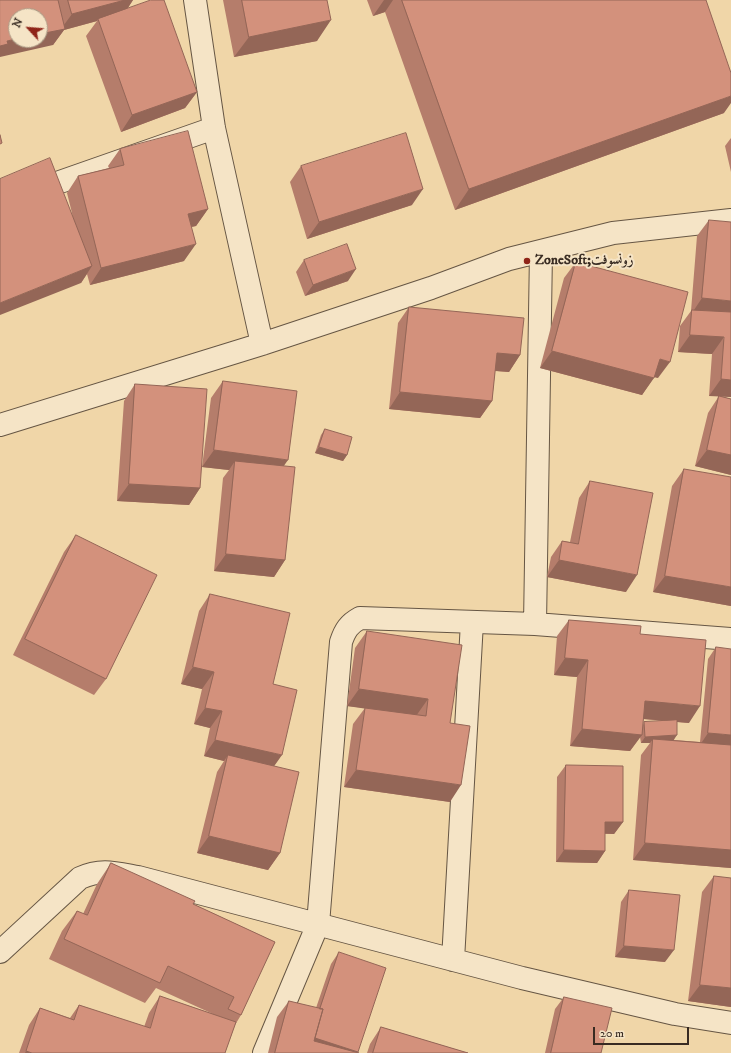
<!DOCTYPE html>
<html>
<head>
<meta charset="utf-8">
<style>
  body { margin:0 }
  #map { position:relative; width:731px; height:1053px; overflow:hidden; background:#f0d6a8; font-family:"IM FELL DW Pica",serif }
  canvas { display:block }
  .north { position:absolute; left:8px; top:8px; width:40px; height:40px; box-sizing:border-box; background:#f5e4c6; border:1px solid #a99a84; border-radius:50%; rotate:296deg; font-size:11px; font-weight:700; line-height:16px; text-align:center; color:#382b22 }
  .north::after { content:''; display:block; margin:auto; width:14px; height:18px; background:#8f2418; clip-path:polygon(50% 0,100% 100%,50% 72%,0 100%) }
  .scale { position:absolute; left:593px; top:1027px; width:96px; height:18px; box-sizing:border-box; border:2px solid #382b22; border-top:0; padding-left:5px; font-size:12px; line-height:14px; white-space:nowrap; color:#382b22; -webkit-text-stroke:3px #f5e4c6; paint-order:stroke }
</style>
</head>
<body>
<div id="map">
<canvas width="731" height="1053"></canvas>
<div class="north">N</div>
<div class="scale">20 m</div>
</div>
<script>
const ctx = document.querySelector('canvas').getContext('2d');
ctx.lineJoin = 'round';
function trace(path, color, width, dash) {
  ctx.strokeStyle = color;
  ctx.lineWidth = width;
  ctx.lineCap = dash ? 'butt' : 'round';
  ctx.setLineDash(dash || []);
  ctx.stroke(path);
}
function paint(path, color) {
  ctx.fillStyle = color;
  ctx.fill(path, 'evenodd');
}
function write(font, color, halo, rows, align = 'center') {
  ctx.font = font + ' "IM FELL DW Pica",Amiri,serif';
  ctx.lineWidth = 4;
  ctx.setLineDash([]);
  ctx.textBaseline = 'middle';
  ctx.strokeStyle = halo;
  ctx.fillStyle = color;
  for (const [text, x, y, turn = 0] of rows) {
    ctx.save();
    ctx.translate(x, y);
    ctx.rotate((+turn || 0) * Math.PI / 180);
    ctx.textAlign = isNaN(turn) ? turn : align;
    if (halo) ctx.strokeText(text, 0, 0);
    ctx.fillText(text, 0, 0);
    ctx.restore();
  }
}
const minor = new Path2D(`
  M 195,0 L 214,128 L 262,344
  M 0,203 L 214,128
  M 0,425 L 262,344 L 431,288 L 509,259 L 613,233 L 731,220
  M 535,624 L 541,252
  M 0,952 L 80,878 C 101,868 116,873 138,877 L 522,978 L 675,1014 L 731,1023
  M 453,960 L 472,622
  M 264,1053 L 318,924 L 341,642 C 345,630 349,624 360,618 L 535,624 L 731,639`);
const wall = new Path2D(`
  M 0,0 L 133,0 L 127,9 L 197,92 L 185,108 L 121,132 L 86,36 L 97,21 L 64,30 L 53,45 Z
  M 223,0 L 327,0 L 317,41 L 234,57 Z
  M 367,0 L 706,0 L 724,113 L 455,210 L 385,12 L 373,16 Z
  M 731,138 L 731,172 L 725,146 Z
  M 120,149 L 208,209 L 196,226 L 191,227 L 184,261 L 90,285 L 87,274 L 81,283 L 72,213 L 67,193 L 78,176 L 109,168 L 108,166 Z
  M 301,166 L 412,205 L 307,239 L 290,182 Z
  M 709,220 L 731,397 L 721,396 L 731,399 L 731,475 L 695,466 L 708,413 L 719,396 L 709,396 L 712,354 L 678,352 L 680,326 L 691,311 L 697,236 Z
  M 304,260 L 348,281 L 305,296 L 296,272 Z
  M 576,262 L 658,378 L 654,377 L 642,395 L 540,368 L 564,278 Z
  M 409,307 L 520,355 L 509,372 L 495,371 L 492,401 L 480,418 L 389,409 L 398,323 Z
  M 223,381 L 284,466 L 285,560 L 274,577 L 214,571 L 223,478 L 229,470 L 202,467 L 211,398 Z
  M 135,384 L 200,488 L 189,505 L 117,501 L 124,401 Z
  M 325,429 L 347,455 L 343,461 L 315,453 L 321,435 Z
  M 684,469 L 731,606 L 653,592 L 672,486 Z
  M 590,481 L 626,592 L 547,577 L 551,557 L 562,541 L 570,542 L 579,498 Z
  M 76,535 L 106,679 L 94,695 L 13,655 L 64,552 Z
  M 210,594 L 273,684 L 274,766 L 280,853 L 268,870 L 197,853 L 217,772 L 224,761 L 204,756 L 210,728 L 194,724 L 202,689 L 181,684 L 199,611 Z
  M 569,620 L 640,634 L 689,723 L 677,722 L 674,740 L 700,742 L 708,659 L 716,647 L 731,868 L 633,860 L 641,755 L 650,743 L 641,743 L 640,737 L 630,751 L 570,746 L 577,677 L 554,675 L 557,636 ZM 643,719 L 669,721 L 644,722 L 643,725 Z
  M 367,631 L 450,723 L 450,802 L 344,787 L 353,724 L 365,708 L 347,706 L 355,648 Z
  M 566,765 L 623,822 L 614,834 L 605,834 L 605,851 L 597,863 L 556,862 L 557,777 Z
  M 111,863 L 193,904 L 275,942 L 241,1015 L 235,1025 L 225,1053 L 19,1053 L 29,1025 L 40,1008 L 70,1018 L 79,1005 L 144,1027 L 149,1013 L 160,996 L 213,1014 L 156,988 L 145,1003 L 49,959 L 62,931 L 77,911 L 83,914 L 97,884 Z
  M 714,876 L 731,1007 L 688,1001 L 702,892 Z
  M 629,890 L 665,962 L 615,957 L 621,902 Z
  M 339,952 L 358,1053 L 359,1053 L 268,1053 L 277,1017 L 289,1001 L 316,1008 L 331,964 Z
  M 564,997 L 601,1053 L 545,1053 L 555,1009 Z
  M 381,1027 L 468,1053 L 367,1053 L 370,1044 Z`);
const shadedWall = new Path2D(`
  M 125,0 L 133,0 L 124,14 L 98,19 L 97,21 L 64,30 L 53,45 L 0,57 L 0,46 L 7,41 L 16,39 L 16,40 L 40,40 L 40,34 L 61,29 L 72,14 Z
  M 384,0 L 393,0 L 385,12 L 373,16 Z
  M 331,20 L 317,41 L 234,57 L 249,37 Z
  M 197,92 L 185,108 L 121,132 L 132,115 Z
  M 731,96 L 731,103 L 724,113 L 455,210 L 469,189 Z
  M 423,189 L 412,205 L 307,239 L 319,222 Z
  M 208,209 L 196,226 L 176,230 L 188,214 Z
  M 196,244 L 184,261 L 90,285 L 101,268 Z
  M 92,266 L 81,283 L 0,315 L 0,303 Z
  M 356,269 L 348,281 L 305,296 L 313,285 Z
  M 702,298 L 731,301 L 731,319 L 692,313 Z
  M 690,335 L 724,337 L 712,354 L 678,352 Z
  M 552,351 L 654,378 L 642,395 L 540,368 Z
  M 497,353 L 520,355 L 509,372 L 485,370 Z
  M 660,359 L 670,362 L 658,378 L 648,375 Z
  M 721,379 L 731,380 L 731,397 L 709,396 Z
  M 400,392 L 492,401 L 480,418 L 389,409 Z
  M 319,447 L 347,455 L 343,461 L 315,453 Z
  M 214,450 L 288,460 L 276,477 L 235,461 L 229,470 L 202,467 Z
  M 707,450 L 731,455 L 731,475 L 695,466 Z
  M 129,484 L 200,488 L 189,505 L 117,501 Z
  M 226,554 L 285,560 L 274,577 L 214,571 Z
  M 559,560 L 637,575 L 626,592 L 547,577 Z
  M 665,576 L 731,587 L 731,606 L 653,592 Z
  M 565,658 L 588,660 L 577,677 L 554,675 Z
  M 193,667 L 214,672 L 202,689 L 181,684 Z
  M 359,689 L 428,699 L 416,716 L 347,706 Z
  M 645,701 L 700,706 L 689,723 L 633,718 Z
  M 205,708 L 222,711 L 210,728 L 194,724 Z
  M 582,729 L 642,735 L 630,751 L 570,746 Z
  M 708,733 L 731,735 L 731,748 L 700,745 Z
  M 677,735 L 673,741 L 653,739 L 650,743 L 641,743 L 645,737 Z
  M 215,740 L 282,755 L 270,772 L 228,755 L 224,761 L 204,756 Z
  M 356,770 L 461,785 L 450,802 L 344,787 Z
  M 605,822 L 623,822 L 614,834 L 597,833 Z
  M 209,836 L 280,853 L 268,870 L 197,853 Z
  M 645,843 L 731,850 L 731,868 L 633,860 Z
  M 564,850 L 605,851 L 597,863 L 556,862 Z
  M 624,946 L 674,950 L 665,962 L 615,957 Z
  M 700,985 L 731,988 L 731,1007 L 688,1001 Z
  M 313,1037 L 358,1052 L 305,1049 Z
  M 26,1051 L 32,1053 L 25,1053 Z`);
const building = new Path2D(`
  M 0,0 L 58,0 L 65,29 L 40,34 L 40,16 L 16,16 L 16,39 L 7,41 L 8,44 L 0,46 Z
  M 68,0 L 125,0 L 72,14 Z
  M 151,0 L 164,0 L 197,92 L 132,115 L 98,19 Z
  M 242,0 L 327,0 L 331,20 L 249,37 Z
  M 402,0 L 706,0 L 731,73 L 731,96 L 469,189 Z
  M 188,131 L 208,209 L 188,214 L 196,244 L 101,268 L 78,176 L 124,165 L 120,149 Z
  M 406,133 L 423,189 L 319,222 L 301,166 Z
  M 0,135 L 2,143 L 0,144 Z
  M 50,158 L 92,266 L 0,303 L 0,179 Z
  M 709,220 L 731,222 L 731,301 L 702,298 Z
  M 347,244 L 356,269 L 313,285 L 304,260 Z
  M 576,262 L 688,292 L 670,362 L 660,359 L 654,378 L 552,351 Z
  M 409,307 L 524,318 L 520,355 L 497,353 L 492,401 L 400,392 Z
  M 692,310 L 731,312 L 731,380 L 721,379 L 724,337 L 690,335 Z
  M 223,381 L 297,391 L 288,460 L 214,450 Z
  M 135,384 L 207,389 L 200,488 L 129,484 Z
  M 719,396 L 731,399 L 731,455 L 707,450 Z
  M 325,429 L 352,437 L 347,455 L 319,447 Z
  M 235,461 L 295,467 L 285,560 L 226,554 Z
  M 684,469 L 731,477 L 731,587 L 665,576 Z
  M 590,481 L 653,493 L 637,575 L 559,560 L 562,541 L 578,544 Z
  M 76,535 L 157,575 L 106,679 L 25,639 Z
  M 210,594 L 290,613 L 273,684 L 297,690 L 282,755 L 215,740 L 222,711 L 205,708 L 214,672 L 193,667 Z
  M 569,620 L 641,626 L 640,634 L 706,640 L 700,706 L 645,701 L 642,735 L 582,729 L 588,660 L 565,658 Z
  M 367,631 L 462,645 L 450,723 L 470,726 L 461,785 L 356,770 L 365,708 L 426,716 L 428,699 L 359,689 Z
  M 716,647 L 731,649 L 731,735 L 708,733 Z
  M 677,720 L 677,735 L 645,737 L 644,722 Z
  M 653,739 L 731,745 L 731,850 L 645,843 Z
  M 228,755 L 299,772 L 280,853 L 209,836 Z
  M 566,765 L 623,766 L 623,822 L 605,822 L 605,851 L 564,850 Z
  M 111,863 L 195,901 L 193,904 L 275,942 L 241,1015 L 228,1009 L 234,997 L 168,966 L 160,983 L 64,939 L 77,911 L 87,915 Z
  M 714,876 L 731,878 L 731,988 L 700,985 Z
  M 629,890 L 680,895 L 674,950 L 624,946 Z
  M 339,952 L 386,968 L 358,1052 L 315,1038 L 323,1009 L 320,1009 Z
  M 160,996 L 236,1022 L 225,1053 L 32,1053 L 26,1051 L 40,1008 L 74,1020 L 79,1005 L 150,1028 Z
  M 564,997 L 612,1008 L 601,1053 L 551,1053 Z
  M 289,1001 L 323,1009 L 314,1041 L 359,1053 L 275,1053 Z
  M 381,1027 L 468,1053 L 373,1053 Z`);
const markers = [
  [527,261,4,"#8f2418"]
];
const poiNames = [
  ["ZoneSoft;زونسوفت",535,261]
];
trace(minor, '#665644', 24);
trace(minor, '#f5e4c6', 22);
paint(wall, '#b57d6b');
paint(shadedWall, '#946657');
paint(building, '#d3917c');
trace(building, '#946657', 1);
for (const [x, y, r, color] of markers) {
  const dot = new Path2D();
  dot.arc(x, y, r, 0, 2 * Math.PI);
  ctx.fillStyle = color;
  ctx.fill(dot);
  trace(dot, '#f5e4c6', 1.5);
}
write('bold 14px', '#382b22', '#f5e4c6', poiNames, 'left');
</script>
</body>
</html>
